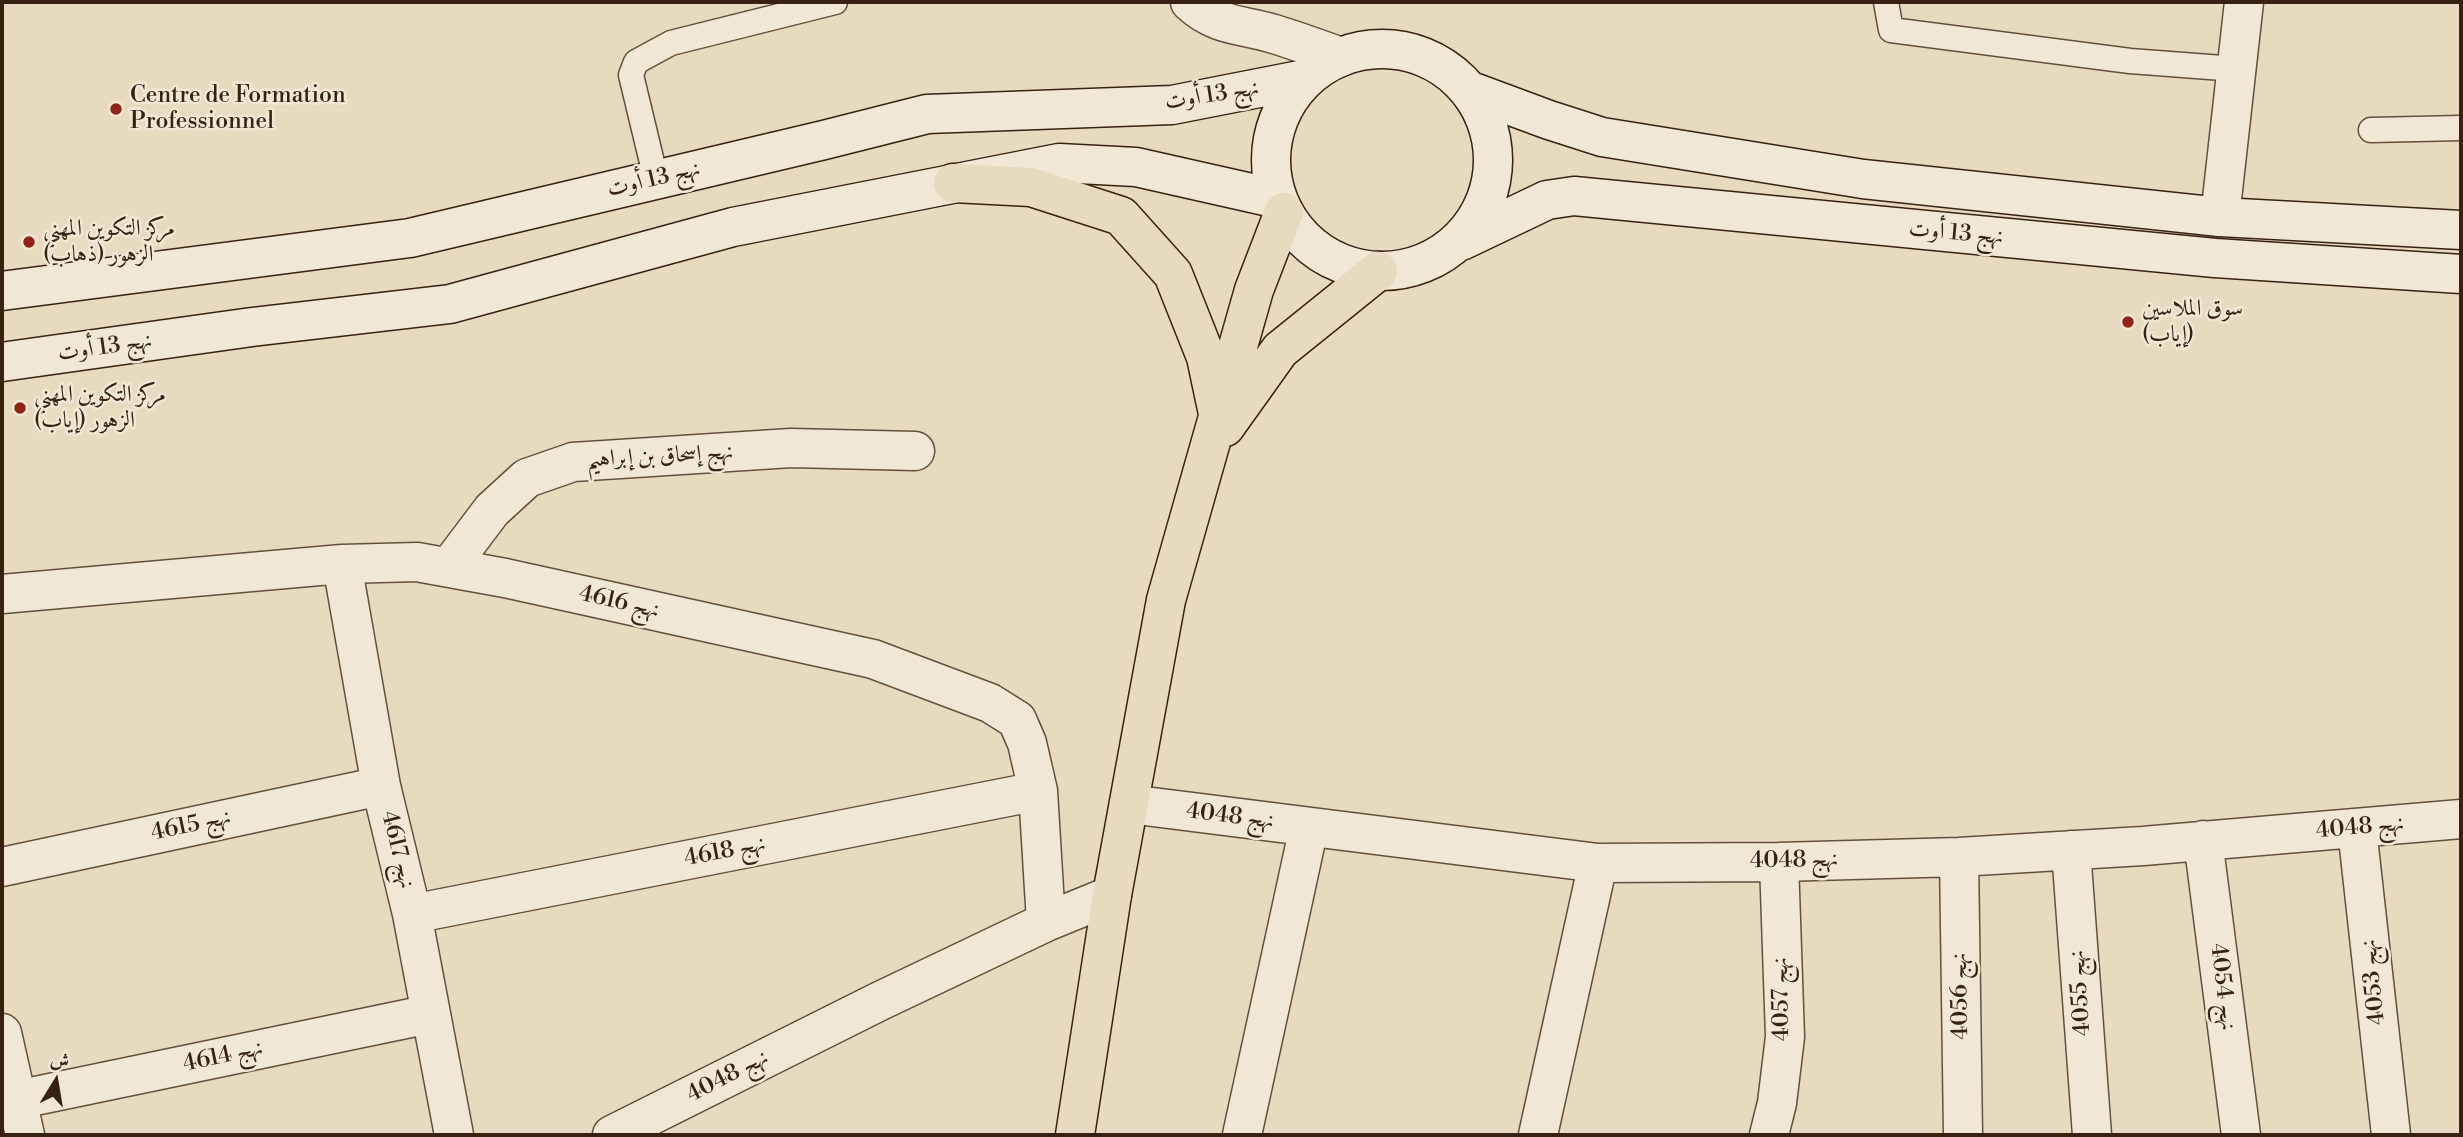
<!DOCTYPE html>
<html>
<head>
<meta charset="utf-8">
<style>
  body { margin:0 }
  #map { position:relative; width:2463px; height:1137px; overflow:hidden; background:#e8dabe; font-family:"Libre Bodoni",Amiri,serif }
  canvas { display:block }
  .frame { position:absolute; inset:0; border:4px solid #372211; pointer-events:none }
  .north { position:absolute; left:21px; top:1046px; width:70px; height:70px; -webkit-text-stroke:5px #f0e7d5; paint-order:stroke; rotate:11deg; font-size:19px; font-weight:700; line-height:28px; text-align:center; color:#372211 }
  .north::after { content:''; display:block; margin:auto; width:24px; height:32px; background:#372211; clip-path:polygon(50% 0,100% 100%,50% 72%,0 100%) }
</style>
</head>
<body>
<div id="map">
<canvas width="2463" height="1137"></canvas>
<div class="frame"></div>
<div class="north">ش</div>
</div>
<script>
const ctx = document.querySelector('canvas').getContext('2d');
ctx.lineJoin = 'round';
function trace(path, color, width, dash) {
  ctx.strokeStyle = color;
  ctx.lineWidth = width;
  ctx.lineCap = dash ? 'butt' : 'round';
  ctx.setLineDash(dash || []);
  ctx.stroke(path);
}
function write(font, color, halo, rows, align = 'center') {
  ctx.font = font + ' "Libre Bodoni",Amiri,serif';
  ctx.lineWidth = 5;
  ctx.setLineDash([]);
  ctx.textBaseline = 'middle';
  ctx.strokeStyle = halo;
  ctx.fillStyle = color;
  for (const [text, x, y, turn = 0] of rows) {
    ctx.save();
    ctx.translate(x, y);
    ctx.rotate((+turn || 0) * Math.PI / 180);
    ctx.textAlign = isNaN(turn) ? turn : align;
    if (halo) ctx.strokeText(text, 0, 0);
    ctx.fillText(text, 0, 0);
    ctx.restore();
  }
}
const service = new Path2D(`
  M 1886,2 L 1891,30 L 2130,61 L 2236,69
  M 2371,130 L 2461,128
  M 656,179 L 631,75 L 636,62 L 671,43 L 835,2`);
const minor = new Path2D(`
  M 1190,2 C 1217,27 1242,24 1274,34 C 1297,41 1319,49 1341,57
  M 2220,217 L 2244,2
  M 342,564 L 381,786 L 412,914 L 454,1135
  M 449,567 L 492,510 L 527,478 L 573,462 L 791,448 L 915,451
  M 2,594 L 342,564 L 417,562 L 505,578 L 873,659 L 990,703 L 1017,720 L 1027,743 L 1038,791 L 1046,922
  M 1129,804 L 1598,863 L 1779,862 L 1959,857 L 2143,846 L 2461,819
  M 2357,829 L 2391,1135
  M 2203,840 L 2241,1135
  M 2071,850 L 2092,1135
  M 1959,857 L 1963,1135
  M 2,867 L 381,786
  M 412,914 L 1038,791
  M 2,1033 L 25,1135
  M 16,1100 L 430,1014
  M 612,1135 L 880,1001 L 1046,922 L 1112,895
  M 1242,1135 L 1309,827
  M 1538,1135 L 1598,863
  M 1769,1135 L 1777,1103 L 1785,1037 L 1779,862`);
const secondary = new Path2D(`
  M1271 160a111 111 0 1 1 222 0a111 111 0 1 1-222 0Z
  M 1468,90 L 1549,120 L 1602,137 L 1863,179 L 2220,217 L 2461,230
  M 1461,241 L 1547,200 L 1574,196 L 2215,258 L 2461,274
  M 2,291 L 410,238 L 824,140 L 927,114 L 1172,105 L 1305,79
  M 2,362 L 252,327 L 450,304 L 733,227 L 1059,163 L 1136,167 L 1278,199`);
const trunk = new Path2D(`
  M 953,183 L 1031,187 L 1121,216 L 1173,274 L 1206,357 L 1217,409
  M 1225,427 L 1280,350 L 1378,271
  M 1075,1135 L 1112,895 L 1166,600 L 1254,290 L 1284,212`);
const markers = [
  [116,109,7,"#8f2418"],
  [29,242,7,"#8f2418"],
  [2128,322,7,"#8f2418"],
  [20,408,7,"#8f2418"]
];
const poiNames = [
  ["Centre de Formation",130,96],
  ["Professionnel",130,122],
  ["مركز التكوين المهني",43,229],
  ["الزهور (ذهاب)",43,255],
  ["سوق الملاسين",2142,309],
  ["(إياب)",2142,335],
  ["مركز التكوين المهني",34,395],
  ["الزهور (إياب)",34,421]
];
const streetNames = [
  ["نهج 13 أوت",1212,96,-9],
  ["نهج 13 أوت",654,180,-13],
  ["نهج 13 أوت",1956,234,5],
  ["نهج 13 أوت",105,348,-8],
  ["نهج إسحاق بن إبراهيم",660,457,-3],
  ["نهج 4616",619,603,13],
  ["نهج 4048",1230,817,7],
  ["نهج 4615",191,826,-12],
  ["نهج 4048",2360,828,-5],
  ["نهج 4617",397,850,76],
  ["نهج 4618",725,852,-11],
  ["نهج 4048",1794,861,-1],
  ["نهج 4053",2374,982,-96],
  ["نهج 4054",2222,987,83],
  ["نهج 4055",2081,993,-94],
  ["نهج 4056",1961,996,-91],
  ["نهج 4057",1782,999,-91],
  ["نهج 4614",223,1057,-12],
  ["نهج 4048",728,1077,-27]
];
trace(service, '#63503c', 27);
trace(minor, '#63503c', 41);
trace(secondary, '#372211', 41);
trace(trunk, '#372211', 41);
trace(service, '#f0e7d5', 24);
trace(minor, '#f0e7d5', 38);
trace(secondary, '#f0e7d5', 38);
trace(trunk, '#e8dabe', 38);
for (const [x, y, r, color] of markers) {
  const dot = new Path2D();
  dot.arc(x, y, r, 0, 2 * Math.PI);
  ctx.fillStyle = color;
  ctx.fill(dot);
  trace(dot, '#f0e7d5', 2.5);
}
write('23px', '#372211', '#f0e7d5', poiNames, 'left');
write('23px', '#372211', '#f0e7d5', streetNames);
</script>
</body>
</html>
